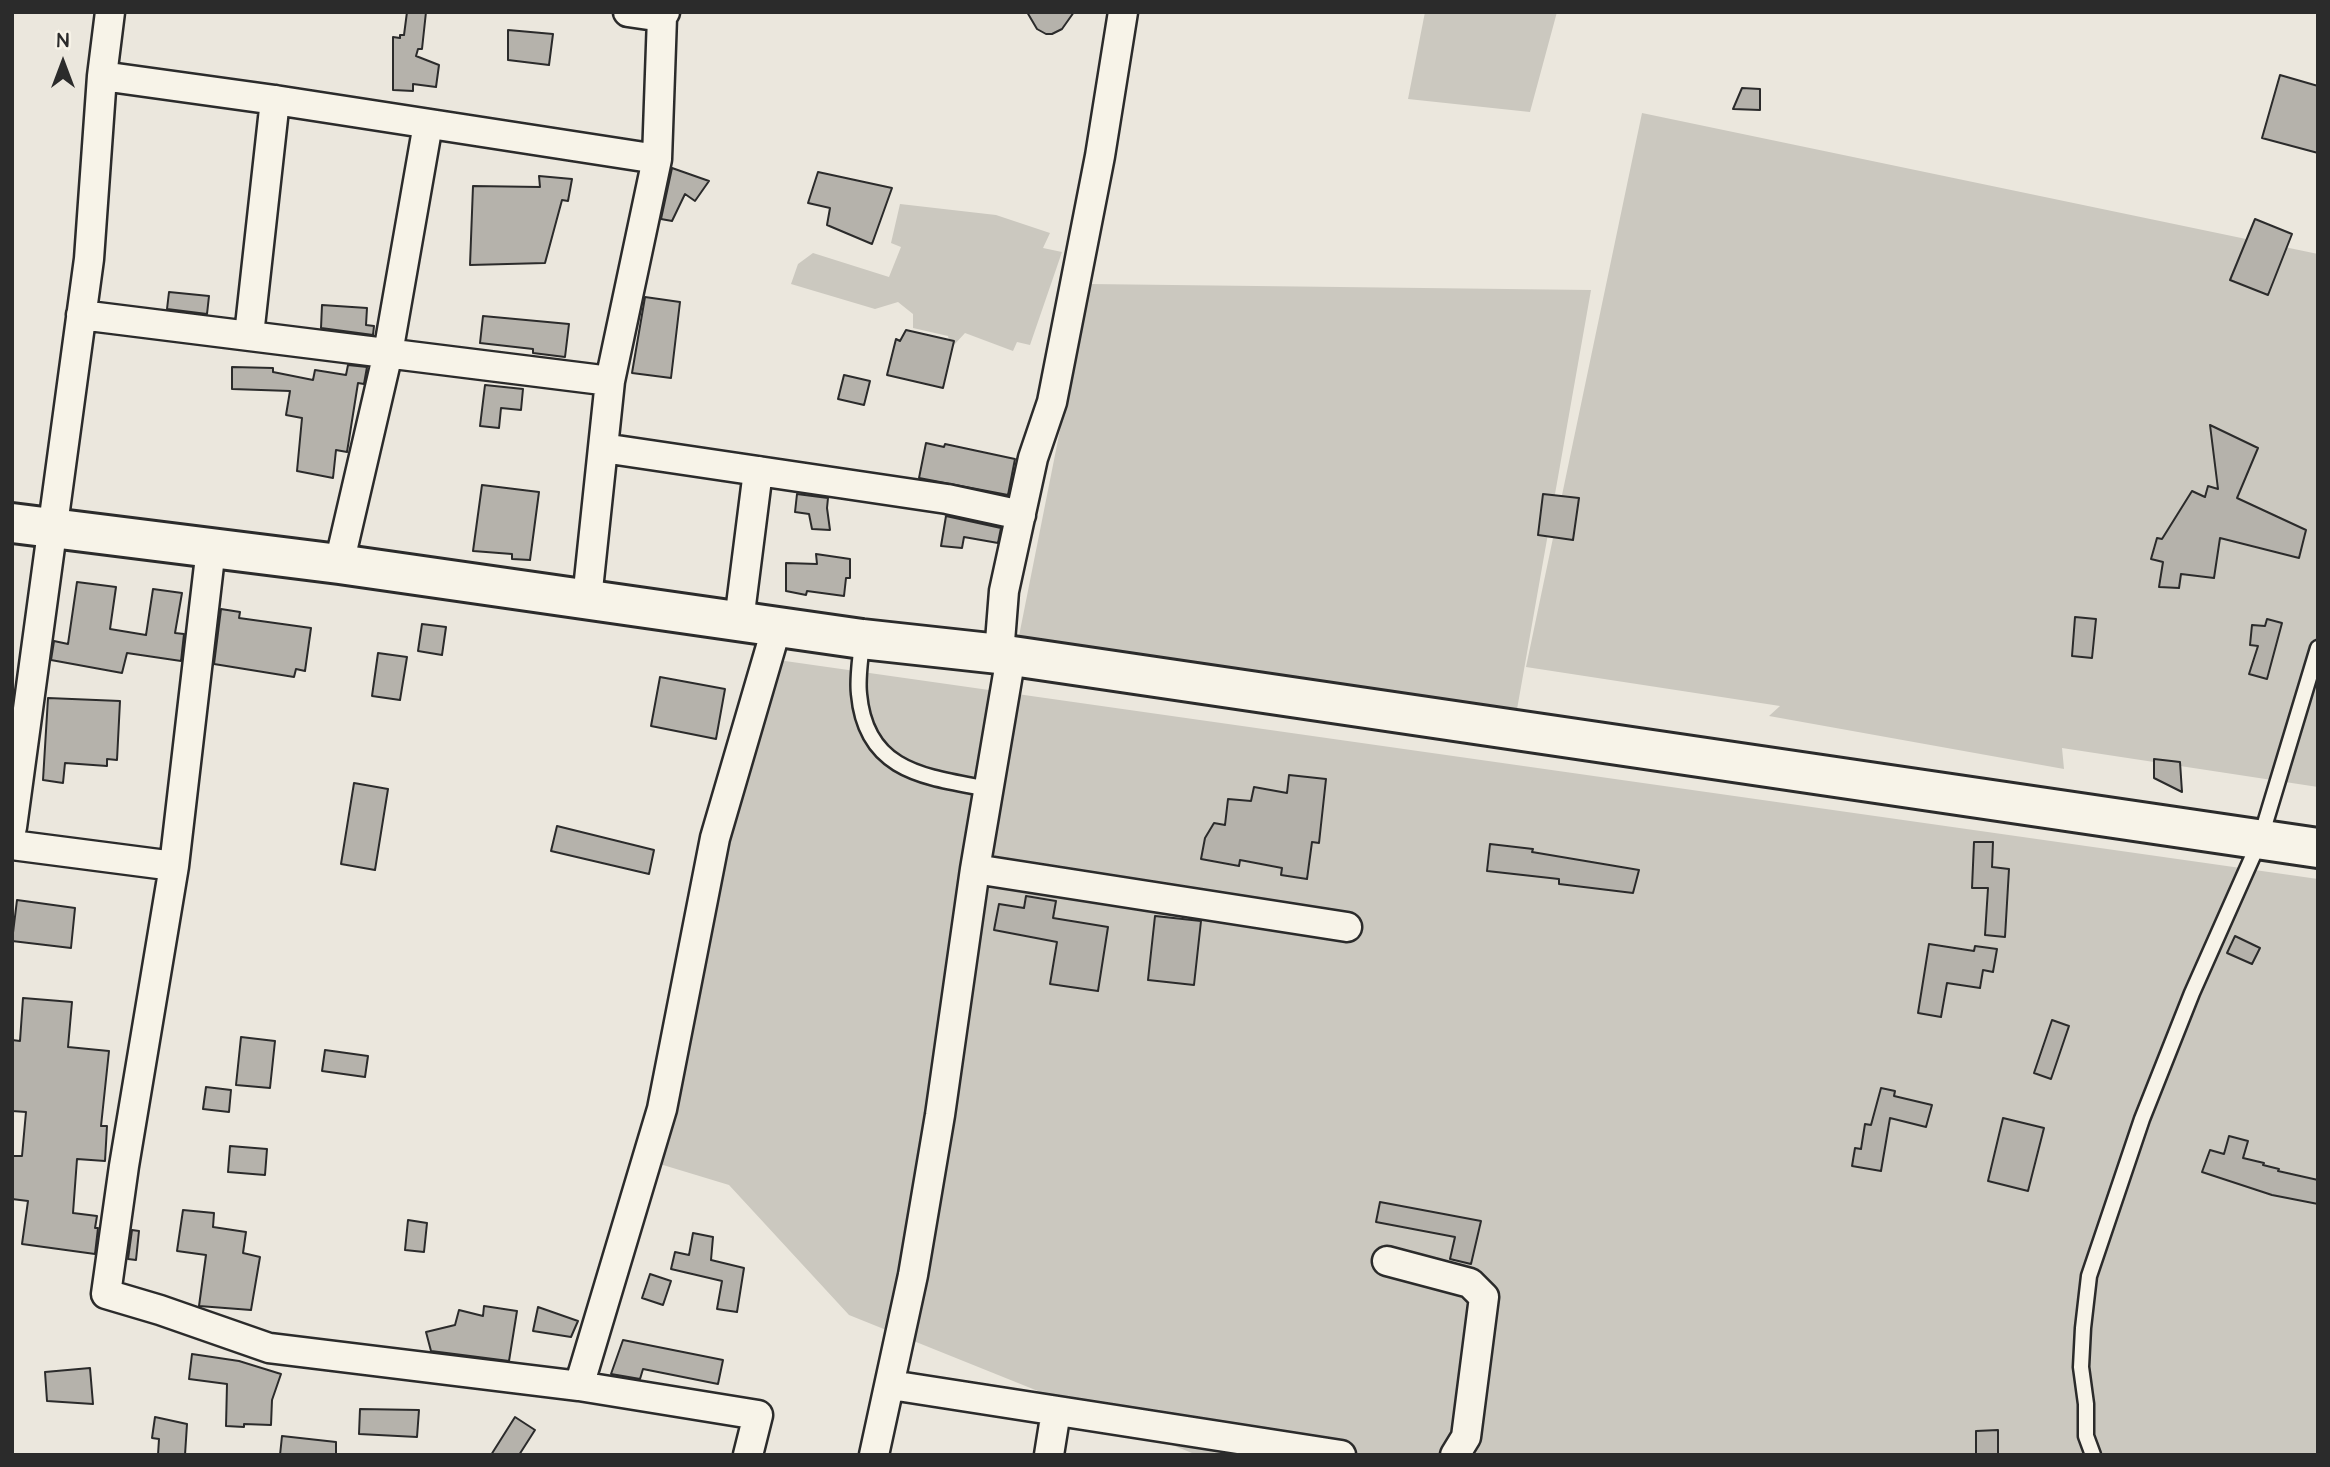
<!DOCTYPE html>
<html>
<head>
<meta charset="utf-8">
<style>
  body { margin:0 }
  #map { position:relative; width:2330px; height:1467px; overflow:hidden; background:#ebe7dd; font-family:"Architects Daughter",sans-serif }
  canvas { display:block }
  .frame { position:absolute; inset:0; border:14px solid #2b2b2b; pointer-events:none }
  .north { position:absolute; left:28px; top:28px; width:70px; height:70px; -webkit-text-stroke:5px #f7f3e8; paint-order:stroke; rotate:0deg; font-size:19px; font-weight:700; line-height:28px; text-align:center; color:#2b2b2b }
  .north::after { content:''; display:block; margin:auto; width:24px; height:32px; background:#2b2b2b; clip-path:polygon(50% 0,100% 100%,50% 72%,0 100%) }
</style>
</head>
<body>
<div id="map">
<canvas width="2330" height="1467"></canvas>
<div class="frame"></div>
<div class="north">N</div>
</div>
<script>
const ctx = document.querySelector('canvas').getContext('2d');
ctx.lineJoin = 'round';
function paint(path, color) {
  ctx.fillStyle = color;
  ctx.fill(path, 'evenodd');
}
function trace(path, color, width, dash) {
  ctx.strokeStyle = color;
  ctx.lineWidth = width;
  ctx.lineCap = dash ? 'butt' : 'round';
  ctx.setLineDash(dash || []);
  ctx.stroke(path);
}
const green = new Path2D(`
  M 1425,12 L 1557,12 L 1530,112 L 1408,99 Z
  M 1642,113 L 2318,254 L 2318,787 L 2062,748 L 2064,769 L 1769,716 L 1780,706 L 1526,667 Z
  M 900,204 L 996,215 L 1050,233 L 1043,248 L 1062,252 L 1030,345 L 1017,342 L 1013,351 L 965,333 L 954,345 L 950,344 L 948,336 L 913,328 L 913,314 L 898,302 L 875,309 L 791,284 L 798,264 L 813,253 L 889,277 L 901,247 L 891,243 Z
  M 1089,284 L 1591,290 L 1513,732 L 1018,641 Z
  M 771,659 L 2318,879 L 2318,1455 L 1197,1455 L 849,1315 L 729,1185 L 640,1158 Z`);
const building = new Path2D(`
  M 407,12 L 426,12 L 422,49 L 418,49 L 416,56 L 439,65 L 436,87 L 413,84 L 413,91 L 393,90 L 393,37 L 400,38 L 400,35 L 404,35 Z
  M 1027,12 L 1074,12 L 1062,29 L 1052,34 L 1046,34 L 1037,29 Z
  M 508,30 L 553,34 L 549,65 L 508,60 Z
  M 2280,75 L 2318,86 L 2318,153 L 2262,138 Z
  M 1742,88 L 1760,89 L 1760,110 L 1733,109 Z
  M 672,168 L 709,181 L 695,201 L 685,194 L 672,221 L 661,219 Z
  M 818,172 L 892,188 L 872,244 L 827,225 L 830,208 L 808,203 Z
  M 539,176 L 572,179 L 568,201 L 562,200 L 545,263 L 470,265 L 473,186 L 540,187 Z
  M 2255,219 L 2292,234 L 2268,295 L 2230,280 Z
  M 169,292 L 209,296 L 207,314 L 167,309 Z
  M 645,297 L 680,302 L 671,378 L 632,373 Z
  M 322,305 L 367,308 L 366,325 L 374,326 L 373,335 L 321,328 Z
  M 483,316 L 569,324 L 565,357 L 533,353 L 533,349 L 480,343 Z
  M 906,330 L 954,341 L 943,388 L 887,375 L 896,339 L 900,341 Z
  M 348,365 L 367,367 L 364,384 L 358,383 L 347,452 L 336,450 L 333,478 L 297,471 L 302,418 L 286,415 L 290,391 L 232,389 L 232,367 L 273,368 L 273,372 L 313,380 L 315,370 L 346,375 Z
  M 844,375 L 870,381 L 864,405 L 838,399 Z
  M 485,385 L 523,389 L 521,410 L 501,408 L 499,428 L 480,426 Z
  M 2210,425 L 2258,448 L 2237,498 L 2306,530 L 2299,558 L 2220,538 L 2214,578 L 2181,574 L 2179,588 L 2159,587 L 2163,562 L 2151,559 L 2157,538 L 2162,539 L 2192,491 L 2205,497 L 2208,486 L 2218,489 Z
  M 926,443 L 944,447 L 945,444 L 1015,459 L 1008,495 L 919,478 Z
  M 482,485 L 539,492 L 530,560 L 512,559 L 512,554 L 473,551 Z
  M 797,494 L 828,498 L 827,508 L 830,530 L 812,529 L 809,514 L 795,512 Z
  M 1543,494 L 1579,498 L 1573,540 L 1538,535 Z
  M 946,516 L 1001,528 L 998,543 L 964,537 L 962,548 L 941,546 Z
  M 816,554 L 850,559 L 850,578 L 846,578 L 844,596 L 807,591 L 806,595 L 786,591 L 786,563 L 817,564 Z
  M 77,582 L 116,587 L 110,629 L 146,635 L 153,589 L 182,593 L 175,633 L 184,634 L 181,661 L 127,653 L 122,673 L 51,660 L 54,641 L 68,644 Z
  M 221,609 L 240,612 L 239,618 L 311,628 L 305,671 L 296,669 L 294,677 L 214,664 Z
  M 2075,617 L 2096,619 L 2092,658 L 2072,656 Z
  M 2267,619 L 2282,623 L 2267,679 L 2249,674 L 2258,646 L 2250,645 L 2252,625 L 2265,626 Z
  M 422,624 L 446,627 L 442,655 L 418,651 Z
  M 378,653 L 407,657 L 400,700 L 372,696 Z
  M 660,677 L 725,689 L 716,739 L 651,726 Z
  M 48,698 L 120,701 L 117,760 L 107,759 L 107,766 L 65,763 L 63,783 L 43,780 Z
  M 2154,759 L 2180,762 L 2182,792 L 2154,778 Z
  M 1289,775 L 1326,779 L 1319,843 L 1312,842 L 1307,879 L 1281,875 L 1282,868 L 1240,860 L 1239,866 L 1201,859 L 1205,838 L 1214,823 L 1225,825 L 1228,799 L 1251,801 L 1254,787 L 1287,793 Z
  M 354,783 L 388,789 L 375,870 L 341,864 Z
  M 557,826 L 654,850 L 649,874 L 551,851 Z
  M 1974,842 L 1993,842 L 1992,867 L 2009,869 L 2005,937 L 1985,935 L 1988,888 L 1972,888 Z
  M 1490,844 L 1533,849 L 1532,852 L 1639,870 L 1633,893 L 1559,884 L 1559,879 L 1487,871 Z
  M 1026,896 L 1056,901 L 1053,918 L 1108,927 L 1098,991 L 1050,984 L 1057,942 L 994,930 L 999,904 L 1024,908 Z
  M 17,900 L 75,908 L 71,948 L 12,941 Z
  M 1155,916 L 1201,921 L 1194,985 L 1148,980 Z
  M 2235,936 L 2260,948 L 2252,964 L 2227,953 Z
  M 1929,944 L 1974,951 L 1975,946 L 1997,949 L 1993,972 L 1983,970 L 1980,988 L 1947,983 L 1941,1017 L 1918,1013 Z
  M 23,998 L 72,1002 L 68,1047 L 109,1051 L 101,1126 L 107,1126 L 105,1161 L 77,1159 L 73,1213 L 97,1216 L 95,1228 L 98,1228 L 95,1254 L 22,1244 L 28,1201 L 12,1199 L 12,1156 L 22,1156 L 26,1112 L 12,1111 L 12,1040 L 20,1041 Z
  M 2052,1020 L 2069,1026 L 2051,1079 L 2034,1073 Z
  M 241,1037 L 275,1041 L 270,1088 L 236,1085 Z
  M 325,1050 L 368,1056 L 365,1077 L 322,1071 Z
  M 206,1087 L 231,1090 L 229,1112 L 203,1109 Z
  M 1881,1088 L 1895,1091 L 1894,1096 L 1932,1105 L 1926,1127 L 1890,1118 L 1881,1171 L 1852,1166 L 1855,1148 L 1861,1149 L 1865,1124 L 1871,1125 Z
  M 2003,1118 L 2044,1128 L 2028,1191 L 1988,1181 Z
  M 2229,1136 L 2248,1141 L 2243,1158 L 2264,1163 L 2263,1165 L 2279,1169 L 2278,1171 L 2318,1180 L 2318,1204 L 2272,1195 L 2202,1172 L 2210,1150 L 2224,1154 Z
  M 230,1146 L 267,1149 L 265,1175 L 228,1172 Z
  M 1380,1202 L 1481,1221 L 1471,1264 L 1450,1259 L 1455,1237 L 1376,1222 Z
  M 183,1210 L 214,1213 L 213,1227 L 246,1232 L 243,1253 L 260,1257 L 251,1310 L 199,1306 L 206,1255 L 177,1251 Z
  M 408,1220 L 427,1223 L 424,1252 L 405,1250 Z
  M 132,1230 L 139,1231 L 136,1260 L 128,1259 Z
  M 693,1233 L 713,1237 L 711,1260 L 744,1268 L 737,1312 L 717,1309 L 722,1281 L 671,1269 L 675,1252 L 689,1255 Z
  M 650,1274 L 671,1281 L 663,1305 L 642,1298 Z
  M 484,1306 L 517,1311 L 509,1361 L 431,1351 L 426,1332 L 455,1325 L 459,1310 L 483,1316 Z
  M 538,1307 L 578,1321 L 571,1337 L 533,1331 Z
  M 623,1340 L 723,1360 L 718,1384 L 643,1369 L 640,1379 L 611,1374 Z
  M 192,1354 L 239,1361 L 281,1374 L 272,1400 L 271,1425 L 244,1424 L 244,1427 L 226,1426 L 227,1384 L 189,1379 Z
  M 90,1368 L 93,1404 L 47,1401 L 45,1372 Z
  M 360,1409 L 419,1410 L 417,1437 L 359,1434 Z
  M 155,1417 L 187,1424 L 185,1455 L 158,1455 L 159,1439 L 152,1438 Z
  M 515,1417 L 535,1430 L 519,1455 L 491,1455 Z
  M 1998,1430 L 1998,1454 L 1976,1454 L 1976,1431 Z
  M 282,1436 L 336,1442 L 336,1455 L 280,1455 Z`);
const lane = new Path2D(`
  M 862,640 C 861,657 857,677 859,694 C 866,773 927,777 989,789
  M 2093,1455 L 2086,1436 L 2086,1404 L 2081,1367 L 2083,1328 L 2089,1276 L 2142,1119 L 2192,993 L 2260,840 L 2318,648`);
const street = new Path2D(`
  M 628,12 L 662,17
  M 102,76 L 275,100 L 657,159
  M 81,315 L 610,381
  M 249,335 L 275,100
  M 603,448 L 947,499 L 1021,515
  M 211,548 L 174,866 L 124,1166 L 106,1294 L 160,1310 L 269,1348 L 579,1386 L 758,1415 L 748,1455
  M 339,564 L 388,353 L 428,124
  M 587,599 L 610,381 L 657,159 L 662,17 L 665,12
  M 739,621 L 758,471
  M 999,654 L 1004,591 L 1033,458 L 1052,402 L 1100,156 L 1123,12
  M 12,827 L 89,259 L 102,76 L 110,12
  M 12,845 L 174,866
  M 975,869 L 1347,927
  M 1387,1261 L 1470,1283 L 1484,1297 L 1466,1437 L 1455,1455
  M 891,1385 L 1341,1455
  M 579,1386 L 662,1109 L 715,838 L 777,626
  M 874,1455 L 913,1275 L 940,1115 L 975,869 L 1011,656
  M 1049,1455 L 1056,1411`);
const secondary = new Path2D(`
  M 12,523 L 339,564 L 862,639 L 999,654 L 2318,848`);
paint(green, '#cbc8bf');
paint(building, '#b5b2ab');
trace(building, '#2b2b2b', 2);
trace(lane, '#2b2b2b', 19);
trace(street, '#2b2b2b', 33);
trace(secondary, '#2b2b2b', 44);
trace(lane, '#f7f3e8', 14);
trace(street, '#f7f3e8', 28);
trace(secondary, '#f7f3e8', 38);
</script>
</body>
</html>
